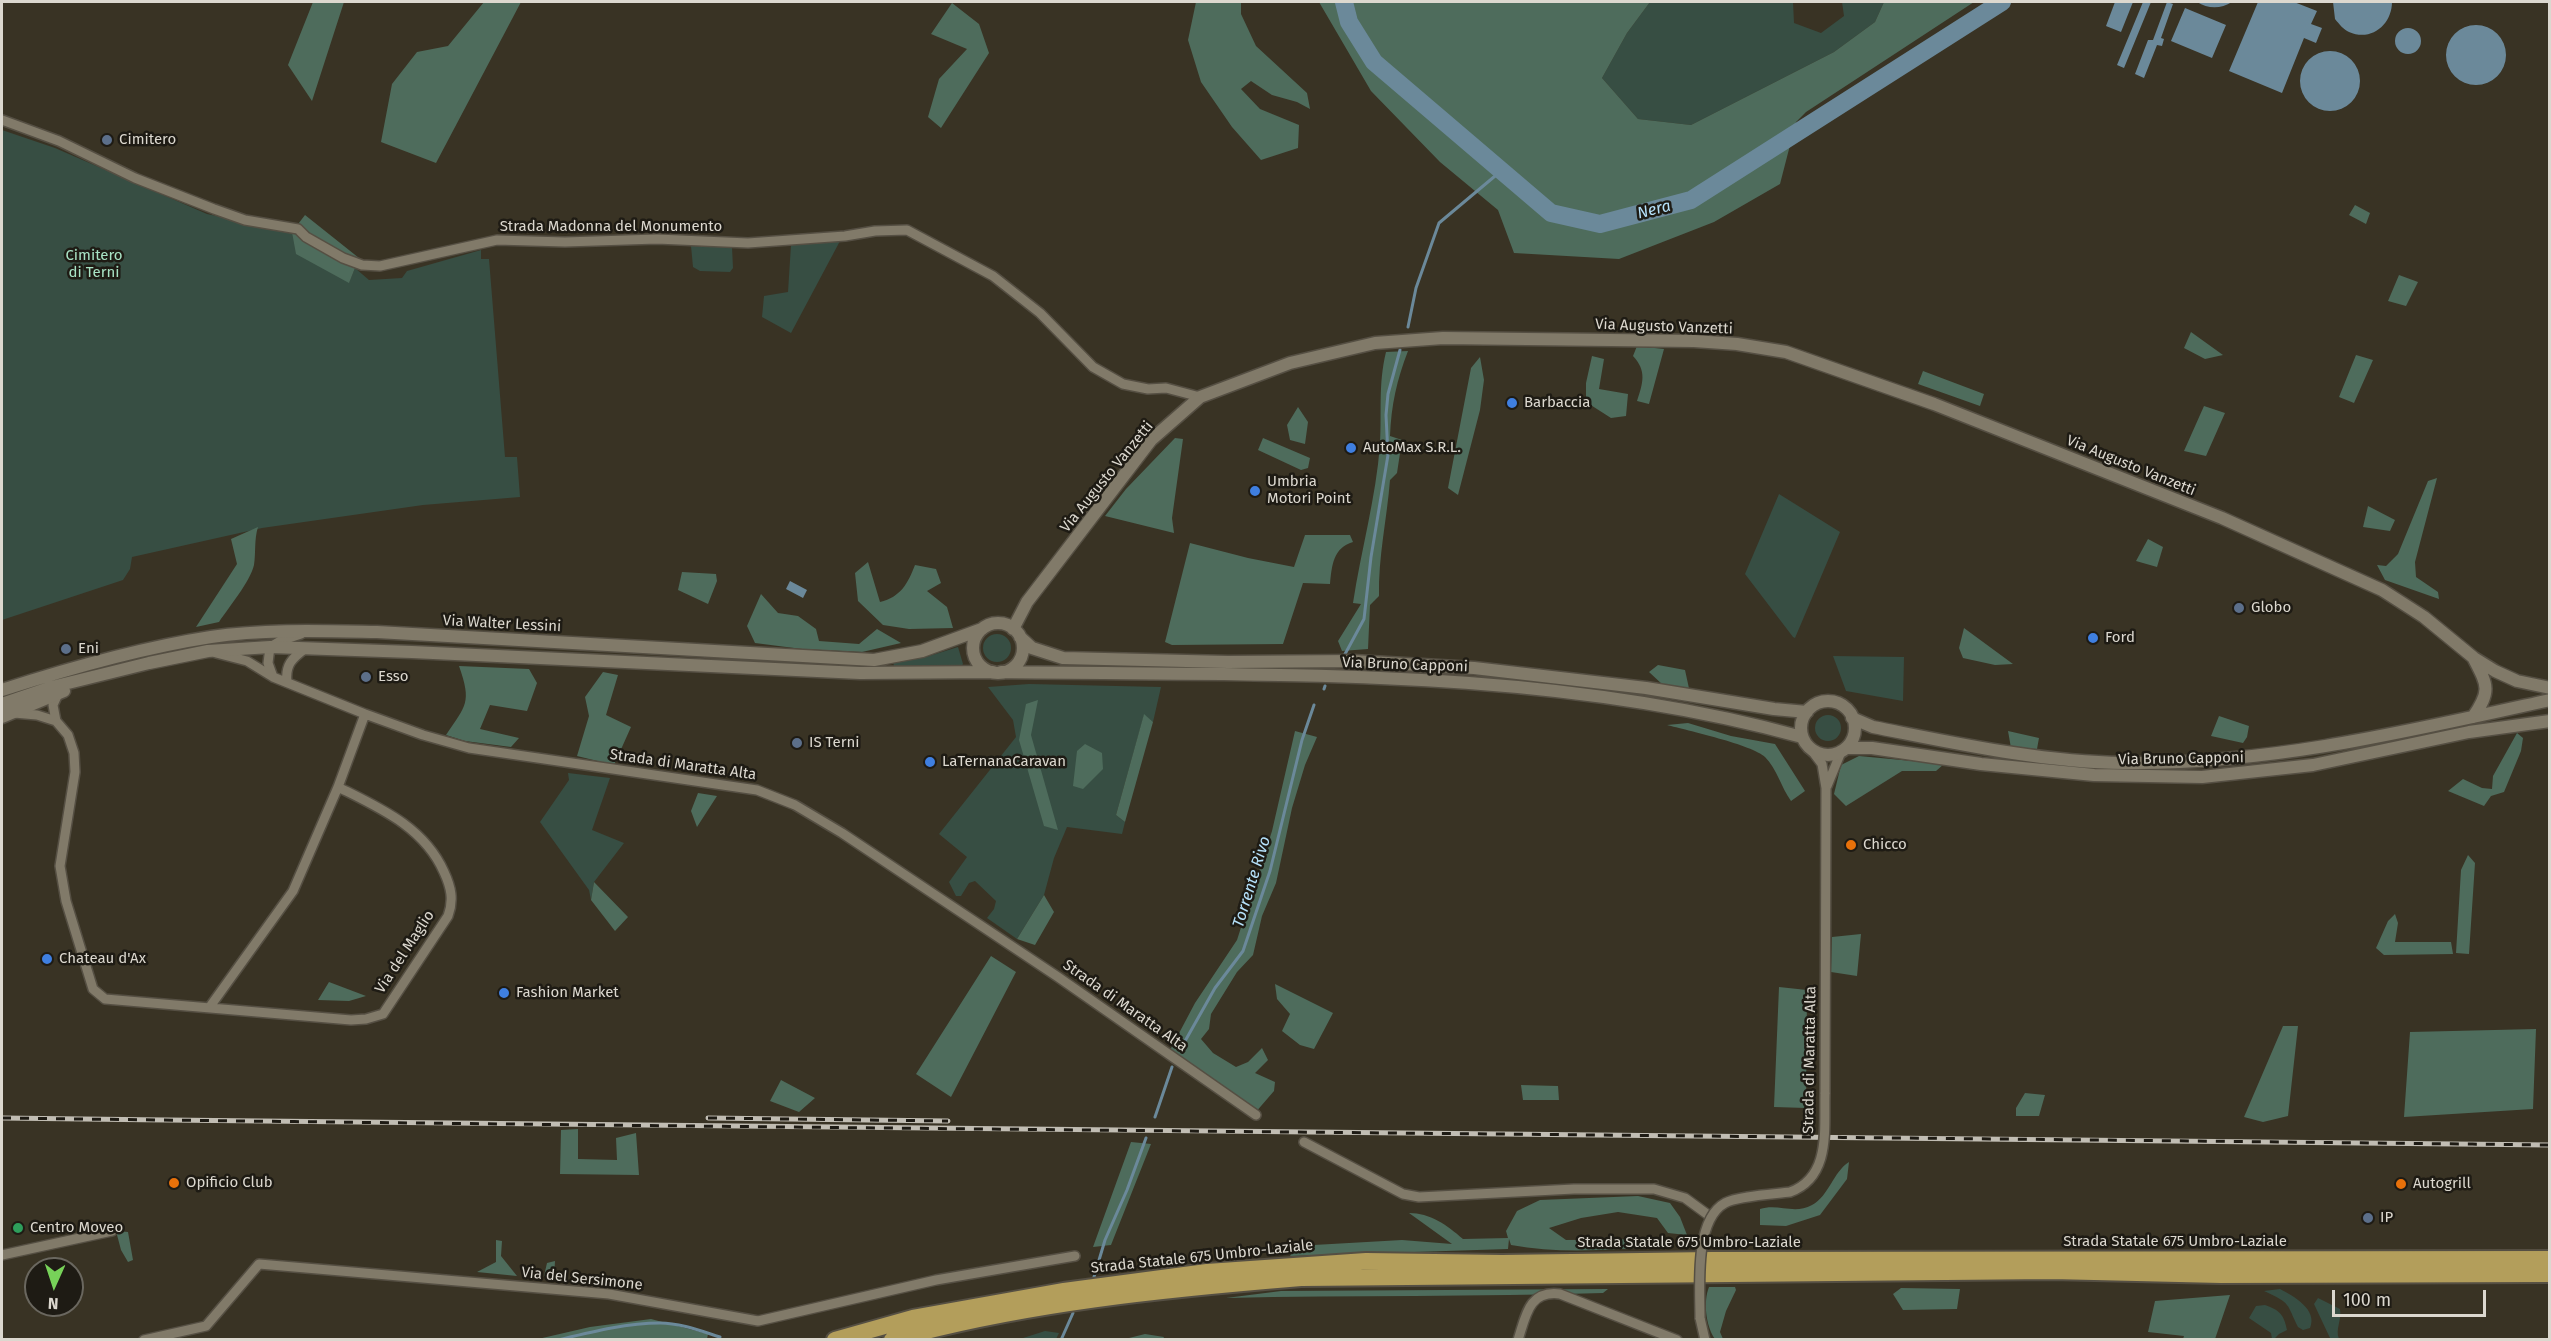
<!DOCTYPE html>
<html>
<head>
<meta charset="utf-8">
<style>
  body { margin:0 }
  #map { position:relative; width:2551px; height:1341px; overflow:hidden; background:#393324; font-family:"Fira Sans",sans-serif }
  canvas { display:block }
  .frame { position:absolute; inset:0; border:3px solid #dcd8cf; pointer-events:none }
  .north { position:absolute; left:24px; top:1257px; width:60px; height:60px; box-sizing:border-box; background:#1e1b14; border:2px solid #6a675f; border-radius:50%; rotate:183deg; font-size:16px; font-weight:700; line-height:24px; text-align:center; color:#dcd8cf }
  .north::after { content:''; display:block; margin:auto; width:21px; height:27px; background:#77d259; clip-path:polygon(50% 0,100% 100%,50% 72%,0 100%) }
  .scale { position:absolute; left:2332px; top:1290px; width:154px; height:27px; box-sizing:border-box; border:3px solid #dcd8cf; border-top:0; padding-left:8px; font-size:18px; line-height:21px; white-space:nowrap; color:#dcd8cf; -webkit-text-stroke:4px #1e1b14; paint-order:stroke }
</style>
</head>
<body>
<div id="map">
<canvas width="2551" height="1341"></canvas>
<div class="frame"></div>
<div class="north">N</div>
<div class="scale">100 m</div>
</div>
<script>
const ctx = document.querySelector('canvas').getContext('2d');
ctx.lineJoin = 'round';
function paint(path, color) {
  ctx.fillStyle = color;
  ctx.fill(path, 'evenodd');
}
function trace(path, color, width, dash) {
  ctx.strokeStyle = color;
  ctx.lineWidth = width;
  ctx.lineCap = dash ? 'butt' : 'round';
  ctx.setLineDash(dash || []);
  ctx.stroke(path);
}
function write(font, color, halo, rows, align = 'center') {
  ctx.font = font + ' "Fira Sans",sans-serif';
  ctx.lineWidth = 5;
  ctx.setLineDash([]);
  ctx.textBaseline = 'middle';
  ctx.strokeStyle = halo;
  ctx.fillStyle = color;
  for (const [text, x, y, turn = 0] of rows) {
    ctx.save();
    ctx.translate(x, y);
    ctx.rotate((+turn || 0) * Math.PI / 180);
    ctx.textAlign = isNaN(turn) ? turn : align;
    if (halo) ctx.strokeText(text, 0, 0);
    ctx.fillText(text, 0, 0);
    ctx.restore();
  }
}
const green = new Path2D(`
  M 1650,2 L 1793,2 L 1794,23 L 1821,33 L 1844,16 L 1842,2 L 1884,2 L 1875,22 L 1834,52 L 1691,125 L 1638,119 L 1602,78 L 1627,33 Z
  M 2,130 L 55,148 L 207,214 L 292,232 L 349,282 L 355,268 L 369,280 L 402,278 L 407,271 L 481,250 L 481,259 L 489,259 L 505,457 L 517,457 L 520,497 L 423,505 L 262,528 L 132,557 L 130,569 L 123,580 L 2,620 Z
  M 840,241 L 791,333 L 762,317 L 764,296 L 788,292 L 791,245 Z
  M 691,246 L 732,247 L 733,268 L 730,272 L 700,271 L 693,267 Z
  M 1779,494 L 1840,532 L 1795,638 L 1793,637 L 1745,574 Z
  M983 648a14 14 0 1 1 28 0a14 14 0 1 1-28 0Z
  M 958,647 L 963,664 L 961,667 L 894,666 L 893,662 L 926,657 Z
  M 1833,656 L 1904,657 L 1903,701 L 1846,691 Z
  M 1029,684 L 1161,687 L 1153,722 L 1144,715 L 1116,815 L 1125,822 L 1122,834 L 1067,827 L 1054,858 L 1044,895 L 1017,939 L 987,918 L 994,909 L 996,901 L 975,881 L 969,883 L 961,896 L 956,896 L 949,882 L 967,857 L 939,834 L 1016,737 L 1013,720 L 988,687 Z
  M1815 728a13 13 0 1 1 26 0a13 13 0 1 1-26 0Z
  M 568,773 L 610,778 L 592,830 L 624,843 L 594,882 L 591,900 L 589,890 L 540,822 L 569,780 Z
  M 2280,1289 C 2294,1296 2318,1310 2310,1328 L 2303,1330 L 2298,1327 C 2286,1303 2292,1304 2264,1291 Z
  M 2318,1298 L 2340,1309 C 2342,1320 2335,1329 2339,1339 L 2330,1338 L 2314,1304 Z
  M 2265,1305 C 2280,1310 2284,1315 2287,1330 L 2279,1334 L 2274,1339 L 2272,1339 L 2271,1333 L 2249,1318 L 2256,1306 Z
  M 1045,1331 L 1059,1333 L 1056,1339 L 1020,1339 Z`);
const forest = new Path2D(`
  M 313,2 L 344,2 L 312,101 L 288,65 Z
  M 484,2 L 521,2 L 436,163 L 381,142 L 392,84 L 417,52 L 448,46 Z
  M 1196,2 L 1241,2 L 1241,14 L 1256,46 L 1307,93 L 1310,109 L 1297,102 L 1272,95 L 1251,81 L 1241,89 L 1260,109 L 1299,125 L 1298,148 L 1261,160 L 1232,127 L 1201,82 L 1188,40 Z
  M 1319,2 L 1650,2 L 1627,33 L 1602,78 L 1638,119 L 1691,125 L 1834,52 L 1875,22 L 1884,2 L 1974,2 L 1806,112 L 1796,122 L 1780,184 L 1714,222 L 1619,259 L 1514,253 L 1498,210 L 1440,162 L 1371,91 Z
  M 952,3 L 979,24 L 989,53 L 941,128 L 928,117 L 939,79 L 967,49 L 931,34 Z
  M 2355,205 L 2370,213 L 2366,224 L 2349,215 Z
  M 305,215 L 359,258 L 349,283 L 296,254 L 292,232 Z
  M 2399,275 L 2418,282 L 2406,306 L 2388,301 Z
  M 2191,332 L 2223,355 L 2205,359 L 2184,348 Z
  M 1637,346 L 1664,349 L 1649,404 L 1637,401 C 1643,383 1647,371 1633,356 Z
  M 1408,351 C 1397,379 1391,406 1390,436 L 1402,440 L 1397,473 L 1390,480 C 1387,519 1378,557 1379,596 L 1370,605 L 1368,649 L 1342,651 L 1338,641 L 1361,604 L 1353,603 C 1361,550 1376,498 1380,444 C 1382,411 1378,385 1386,352 Z
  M 2356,355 L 2373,360 L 2354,403 L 2339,397 Z
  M 1592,356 L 1604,359 L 1599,389 L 1628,394 L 1626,416 L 1611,418 L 1586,402 L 1586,383 Z
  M 1480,357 L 1484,380 L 1480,410 L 1458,495 L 1448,488 L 1471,368 Z
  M 1923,371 L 1984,394 L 1980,406 L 1918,384 Z
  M 2204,406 L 2225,413 L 2206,456 L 2184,451 Z
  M 1298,407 L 1308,422 L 1305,444 L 1290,440 L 1287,425 Z
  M 1175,438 L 1183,439 L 1172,518 L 1174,533 L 1105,516 L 1126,489 Z
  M 1263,438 L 1310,458 L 1308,468 L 1301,470 L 1258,450 Z
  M 2437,478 L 2415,562 L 2416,577 L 2438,592 L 2439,599 L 2385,580 L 2377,565 L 2386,566 L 2398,554 L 2428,481 Z
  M 2368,506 L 2395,520 L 2390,531 L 2363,527 Z
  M 258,527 C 254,540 256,552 254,565 C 250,582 229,607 219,622 L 196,627 L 237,564 L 231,539 Z
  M 1305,535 L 1350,535 L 1353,542 C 1333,548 1332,565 1330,584 L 1303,583 L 1283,644 L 1172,645 L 1165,642 L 1190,543 L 1248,558 L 1294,567 Z
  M 2148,539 L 2163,547 L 2157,567 L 2136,561 Z
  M 868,562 L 880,602 C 901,597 908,583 915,565 L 936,569 L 941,583 L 927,591 L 947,607 L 953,628 L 909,629 L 883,625 L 858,601 L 855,573 Z
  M 682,572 L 716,574 L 717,581 L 708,604 L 678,590 Z
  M 761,594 L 778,613 L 798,616 L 816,629 L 819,641 L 859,644 L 877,629 L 901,643 L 862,652 L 802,649 L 755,643 L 747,626 Z
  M 1964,628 L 2013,664 L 1995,665 L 1963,658 L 1959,648 Z
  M 1658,665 L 1685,670 L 1690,693 L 1663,685 L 1649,672 Z
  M 459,666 L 529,669 L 537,683 L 527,711 L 490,705 L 480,729 L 519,738 L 511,747 L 465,741 L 446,735 C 466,705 472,703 459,666 Z
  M 603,672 L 618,675 L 606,715 L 631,727 L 614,765 L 577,756 L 589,716 L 585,697 Z
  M 1038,700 L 1031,735 L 1058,830 L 1044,826 L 1019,740 L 1026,704 Z
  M 1144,714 L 1153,722 L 1125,822 L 1116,815 Z
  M 2219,716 L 2249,726 L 2247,737 L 2243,743 L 2211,736 Z
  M 1688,723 L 1731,736 L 1775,744 L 1805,791 L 1791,801 C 1781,787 1777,769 1765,757 C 1753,745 1686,730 1667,725 Z
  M 1295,731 L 1317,737 L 1305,765 L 1292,808 L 1276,883 L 1262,916 L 1253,955 L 1237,972 L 1211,1014 L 1209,1029 L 1201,1039 L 1213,1053 L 1236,1067 L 1248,1062 L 1262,1048 L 1268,1060 L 1255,1073 L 1275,1082 L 1274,1091 L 1255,1113 L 1168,1054 L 1195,1003 L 1237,940 L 1272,831 Z
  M 2008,731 L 2039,738 L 2037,749 L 2011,748 Z
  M 2517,733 L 2523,738 L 2521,751 L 2504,792 L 2491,796 L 2484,806 L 2448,791 L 2463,779 L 2482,788 L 2492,789 L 2493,776 Z
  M 1085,744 L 1102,753 L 1103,769 L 1083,789 L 1073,786 L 1077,751 Z
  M 1859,756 L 1944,764 L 1936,771 L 1902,771 L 1846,806 L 1834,794 L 1841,765 Z
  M 698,793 L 717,796 L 697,827 L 691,811 Z
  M 2468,855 L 2475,863 L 2469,954 L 2456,953 L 2461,870 Z
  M 594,882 L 628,917 L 615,931 L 591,900 Z
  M 1044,895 L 1054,912 L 1035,945 L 1017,939 Z
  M 2395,914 L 2398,923 L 2395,942 L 2451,942 L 2453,954 L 2384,955 L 2376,948 L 2388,921 Z
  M 1861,934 L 1857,976 L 1831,972 L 1832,937 Z
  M 991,956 L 1016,972 L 951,1097 L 916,1074 Z
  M 329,982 L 366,996 L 349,1001 L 318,1000 Z
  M 1275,984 L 1333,1013 L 1314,1049 L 1300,1045 L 1282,1031 L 1290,1014 L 1277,999 Z
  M 1779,987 L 1807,990 L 1806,1108 L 1774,1107 Z
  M 2283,1026 L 2298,1026 L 2288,1116 L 2263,1122 L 2244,1117 Z
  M 2536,1029 L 2533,1109 L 2404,1117 L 2410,1032 Z
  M 781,1080 L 815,1098 L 799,1112 L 770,1101 Z
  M 1521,1085 L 1558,1086 L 1559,1100 L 1523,1100 Z
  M 2025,1093 L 2045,1095 L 2039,1116 L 2016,1116 L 2016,1108 Z
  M 578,1129 L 578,1159 L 617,1160 L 616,1138 L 636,1133 L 639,1175 L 560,1174 L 561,1130 Z
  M 1131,1142 L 1151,1144 L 1111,1245 L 1093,1247 Z
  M 1849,1162 L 1847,1179 L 1820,1215 L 1786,1226 L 1760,1225 L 1760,1209 C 1778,1203 1794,1215 1812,1205 C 1829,1196 1833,1172 1849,1162 Z
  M 1638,1196 L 1670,1203 L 1680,1217 L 1687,1235 L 1668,1233 L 1657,1218 L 1618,1212 L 1581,1218 L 1549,1228 L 1566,1240 L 1642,1239 L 1675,1245 C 1621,1249 1564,1255 1511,1245 L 1509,1239 L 1508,1249 L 1290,1256 L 1296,1246 L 1402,1240 L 1452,1244 L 1409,1213 C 1430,1213 1447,1225 1463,1239 L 1508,1238 L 1506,1231 L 1517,1211 L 1540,1200 Z
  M 116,1231 L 128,1232 L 133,1260 L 128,1262 L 121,1250 Z
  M 496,1240 L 502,1241 L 501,1256 L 517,1276 L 477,1272 L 496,1262 Z
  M 555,1261 L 554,1278 L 544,1276 L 547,1263 Z
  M 1709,1287 L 1735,1287 L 1736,1290 L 1726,1311 L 1720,1332 L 1723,1339 L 1715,1339 C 1706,1326 1703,1302 1709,1287 Z
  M 1901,1288 L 1960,1289 L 1957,1309 L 1903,1310 L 1893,1294 Z
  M 1608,1289 L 1603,1293 C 1477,1297 1352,1295 1226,1298 L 1281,1291 Z
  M 2230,1295 L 2215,1339 L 2183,1339 L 2184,1336 L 2148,1332 L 2155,1301 Z
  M 651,1319 L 708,1334 L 707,1339 L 538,1339 L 590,1327 Z
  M 1145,1334 L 1164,1337 L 1163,1339 L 1125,1339 Z`);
const water = new Path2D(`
  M 2115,2 L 2133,2 L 2121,32 L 2106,26 Z
  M 2143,2 L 2151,2 L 2124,68 L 2117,65 Z
  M 2167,2 L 2173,4 L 2161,38 L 2164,39 L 2162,46 L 2157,45 L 2144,78 L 2135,74 L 2148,40 L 2153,40 Z
  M 2197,2 L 2232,2 C 2221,9 2208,9 2197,2 Z
  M 2258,2 L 2294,2 L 2317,11 L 2311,24 L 2322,28 L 2316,43 L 2304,38 L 2282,93 L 2229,71 Z
  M 2333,2 L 2392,2 C 2392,24 2372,42 2349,32 C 2344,30 2339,24 2335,19 Z
  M 2185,8 L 2226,25 L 2212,58 L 2171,41 Z
  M2446 55a30 30 0 1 1 60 0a30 30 0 1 1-60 0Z
  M2395 41a13 13 0 1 1 26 0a13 13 0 1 1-26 0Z
  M2300 81a30 30 0 1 1 60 0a30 30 0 1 1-60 0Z
  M 790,581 L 807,590 L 803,598 L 786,589 Z`);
const stream = new Path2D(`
  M 1408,327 L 1416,288 L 1439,223 L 1501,171
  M 1344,656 L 1364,619 L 1371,557 L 1388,455 L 1386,415 L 1388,394 L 1400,350
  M 1324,689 L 1325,686
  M 1180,1050 L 1215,988 L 1243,951 L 1270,871 L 1302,740 L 1314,705
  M 1155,1117 L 1172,1067
  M 1094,1277 L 1105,1240 L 1127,1190 L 1146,1138
  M 558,1340 C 591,1332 626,1323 660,1323 C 680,1323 701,1331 720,1337
  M 1061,1340 L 1073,1313`);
const river = new Path2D(`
  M 1344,2 L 1349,22 L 1374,62 L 1551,213 L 1600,224 L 1691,200 L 2002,2`);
const street = new Path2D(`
  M 2,120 L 59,141 L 135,178 L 214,209 L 245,220 L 298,229 L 306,237 L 343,258 L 362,265 L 380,266 L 497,240 L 565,242 L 657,239 L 748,243 L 845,236 L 875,231 L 907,230 L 993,276 L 1040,313 L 1093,367 L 1123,384 L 1148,389 L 1166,388 L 1200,397
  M 216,653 L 247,661 L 273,677 L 365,714 L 423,735 L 469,748 L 757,790 L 795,805 L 842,833 L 1058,977 L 1256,1115
  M 273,677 L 268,663 L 270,647 L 280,641 L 301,634
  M 287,682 C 285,665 292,658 306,648
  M 58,694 L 53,705 L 56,721 L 68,735 L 74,753 L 75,772 L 60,866 L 66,901 L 93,989 L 105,999 L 351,1020 L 366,1019 L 383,1014 L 448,916 C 454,900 451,887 444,872 C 424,827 380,808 338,787
  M 14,713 L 37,715 L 56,721
  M 1810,748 L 1822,764 L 1826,788 L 1825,1094
  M 1827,786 L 1841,752
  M 209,1008 L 293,891 L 338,787 L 365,714
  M 1304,1142 L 1403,1194 L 1419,1197 L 1574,1189 L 1654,1189 L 1685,1198 L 1711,1217
  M 2,1255 L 112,1231
  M 1700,1318 L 1705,1340
  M 144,1340 L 206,1326 L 259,1264 L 609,1294 L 758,1321 L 936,1280 L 1075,1256
  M 1518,1340 C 1526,1315 1529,1290 1560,1294 L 1677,1340`);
const secondary = new Path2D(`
  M973 648a25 25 0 1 1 50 0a25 25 0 1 1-50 0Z
  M 1013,629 L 1027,602 L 1151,440 L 1200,397 L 1290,363 L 1375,343 L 1443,338 L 1694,341 L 1737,344 L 1786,352 L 1934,404 L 2222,518 L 2382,590 L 2424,617 L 2474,658 L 2495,671 L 2517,681 L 2550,688
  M 1020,637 L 1032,648 L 1063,658 L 1228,662 L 1353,661 L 1474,668 L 1646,688 L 1774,709 L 1807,712
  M 1001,672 C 1268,676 1542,665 1802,737
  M 2,690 C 70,668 140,648 211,637 C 265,629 322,631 377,632 L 874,660 L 922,651 L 982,629
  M1801 728a27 27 0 1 1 54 0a27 27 0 1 1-54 0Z
  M 2,704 L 52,687 L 149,663 L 208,651 L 270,647 L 412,652 L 860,673 L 993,672
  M 2,717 L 64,691
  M 2473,717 C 2491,691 2488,686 2474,659
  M 1852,718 L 1873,727 C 1955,743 2040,762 2124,763 C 2267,765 2410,731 2550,700
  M 1846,748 L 1872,748 L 1981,764 L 2094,775 L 2202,777 L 2313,765 L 2469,732 L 2550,721`);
const highway = new Path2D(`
  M 835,1340 L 913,1318 L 1064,1291 L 1207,1272 L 1366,1261 L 1502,1263 L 1711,1260 L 2550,1259
  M 892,1340 C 1023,1303 1166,1289 1301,1278 L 2052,1271 L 2221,1275 L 2550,1274`);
const rail = new Path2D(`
  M 2,1118 C 851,1129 1700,1135 2550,1145
  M 708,1118 L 948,1121`);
const streetBridge = new Path2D(`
  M 1700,1318 C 1700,1288 1694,1220 1725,1203 C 1737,1196 1775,1194 1790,1192 C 1831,1177 1824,1130 1825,1094`);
const markers = [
  [107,140,6,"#5c6f8a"],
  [1512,403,6,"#3f7fe0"],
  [1351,448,6,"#3f7fe0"],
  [1255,491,6,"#3f7fe0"],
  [2239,608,6,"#5c6f8a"],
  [2093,638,6,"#3f7fe0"],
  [66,649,6,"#5c6f8a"],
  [366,677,6,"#5c6f8a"],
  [797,743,6,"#5c6f8a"],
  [930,762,6,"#3f7fe0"],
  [1851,845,6,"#e8710a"],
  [47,959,6,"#3f7fe0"],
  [504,993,6,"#3f7fe0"],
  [174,1183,6,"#e8710a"],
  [2401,1184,6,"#e8710a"],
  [2368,1218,6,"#5c6f8a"],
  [18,1228,6,"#2e9e5b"]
];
const poiNames = [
  ["Cimitero",119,140],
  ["Barbaccia",1524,403],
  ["AutoMax S.R.L.",1363,448],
  ["Umbria",1267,482],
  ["Motori Point",1267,499],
  ["Globo",2251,608],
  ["Ford",2105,638],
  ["Eni",78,649],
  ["Esso",378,677],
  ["IS Terni",809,743],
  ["LaTernanaCaravan",942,762],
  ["Chicco",1863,845],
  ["Chateau d'Ax",59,959],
  ["Fashion Market",516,993],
  ["Opificio Club",186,1183],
  ["Autogrill",2413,1184],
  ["IP",2380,1218],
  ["Centro Moveo",30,1228]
];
const streetNames = [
  ["Strada Madonna del Monumento",611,227],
  ["Via Augusto Vanzetti",1664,327,2],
  ["Via Augusto Vanzetti",2131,466,22],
  ["Via Augusto Vanzetti",1107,477,-51],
  ["Via Walter Lessini",502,624,3],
  ["Via Bruno Capponi",1405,665,2],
  ["Via Bruno Capponi",2181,759,-1],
  ["Strada di Maratta Alta",683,765,8],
  ["Via del Maglio",405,952,-57],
  ["Strada di Maratta Alta",1125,1006,35],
  ["Strada di Maratta Alta",1810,1060,-89],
  ["Strada Statale 675 Umbro-Laziale",2175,1242],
  ["Strada Statale 675 Umbro-Laziale",1689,1243],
  ["Strada Statale 675 Umbro-Laziale",1202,1257,-6],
  ["Via del Sersimone",582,1279,6]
];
const parkNames = [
  ["Cimitero",94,256],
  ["di Terni",94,273]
];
const waterNames = [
  ["Nera",1654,210,-14],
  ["Torrente Rivo",1252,882,-73]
];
paint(green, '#374e43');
paint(forest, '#4e6c5c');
paint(water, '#6b899a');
trace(stream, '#6b899a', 3);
trace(river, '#6b899a', 18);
trace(street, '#554f43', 12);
trace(secondary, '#554f43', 15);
trace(highway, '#554f43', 20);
trace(street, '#817a69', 9);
trace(secondary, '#817a69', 12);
trace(highway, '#b39e5b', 16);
trace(rail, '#c1bdb3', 5);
trace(rail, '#1e1b14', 3, [9]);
trace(streetBridge, '#554f43', 12, []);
trace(streetBridge, '#817a69', 9);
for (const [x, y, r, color] of markers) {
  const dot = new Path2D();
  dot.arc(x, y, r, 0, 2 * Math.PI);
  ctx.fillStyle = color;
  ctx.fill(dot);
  trace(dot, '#1e1b14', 2);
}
write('15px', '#dcd8cf', '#1e1b14', poiNames, 'left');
write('15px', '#dcd8cf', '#1e1b14', streetNames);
write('15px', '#a8e2c4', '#1e1b14', parkNames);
write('italic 16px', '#b5e1fa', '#1e1b14', waterNames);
</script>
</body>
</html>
